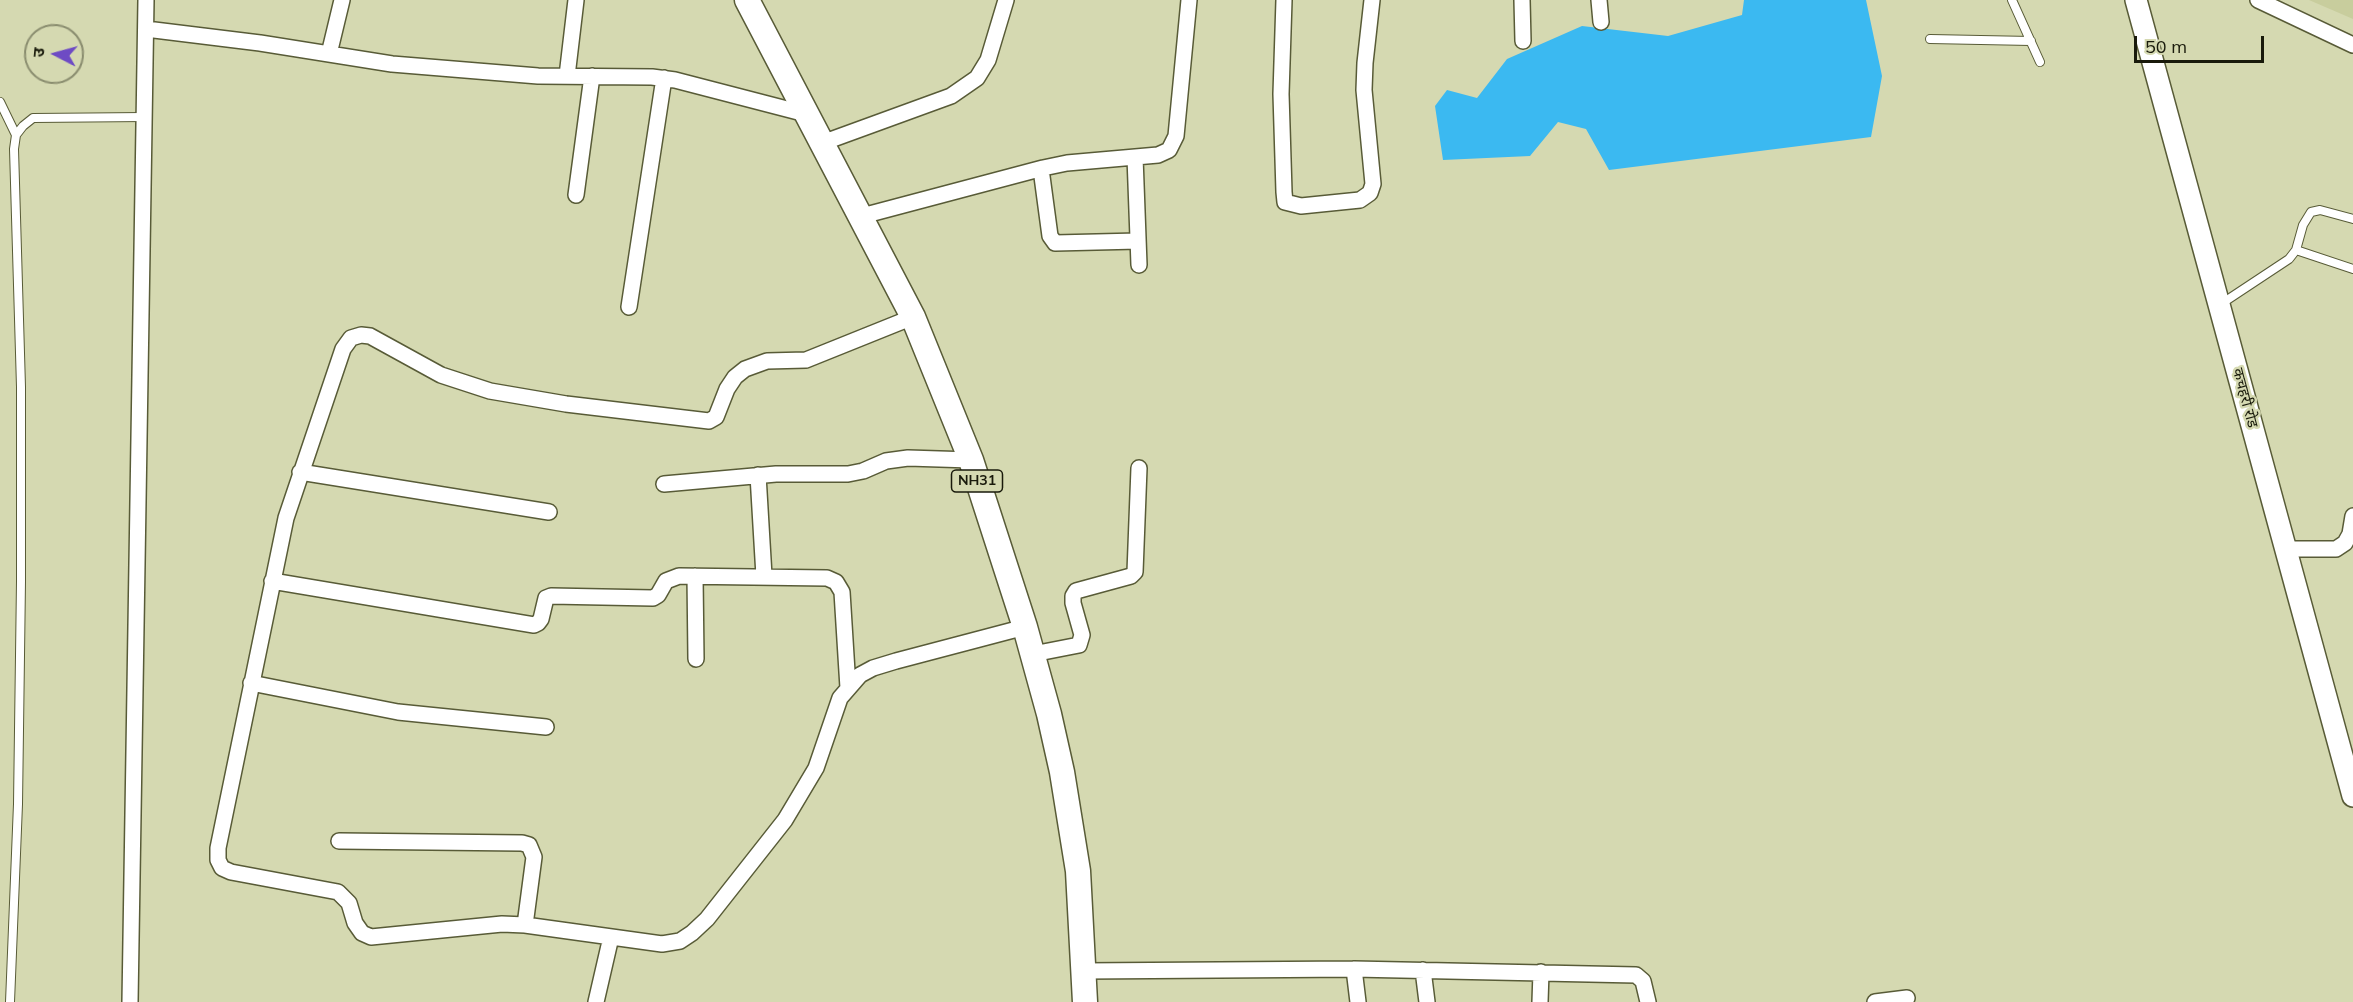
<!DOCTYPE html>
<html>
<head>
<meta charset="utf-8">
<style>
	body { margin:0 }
	#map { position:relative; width:2353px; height:1002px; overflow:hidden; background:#d5d9b1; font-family:Mulish,"Noto Sans Devanagari",sans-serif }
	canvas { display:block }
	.north { position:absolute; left:24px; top:24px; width:60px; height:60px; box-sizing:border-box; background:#d5d9b1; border:2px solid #8a8d6f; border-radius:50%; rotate:276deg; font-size:16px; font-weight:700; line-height:24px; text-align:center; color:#191a0b }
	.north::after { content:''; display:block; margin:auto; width:21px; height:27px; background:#6e4bc4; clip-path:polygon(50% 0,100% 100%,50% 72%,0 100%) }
	.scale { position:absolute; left:2134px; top:36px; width:130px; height:27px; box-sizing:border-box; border:3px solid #191a0b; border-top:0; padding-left:8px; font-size:18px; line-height:21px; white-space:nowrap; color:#191a0b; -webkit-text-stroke:4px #d5d9b1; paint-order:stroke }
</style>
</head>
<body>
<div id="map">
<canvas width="2353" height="1002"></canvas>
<div class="north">उ</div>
<div class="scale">50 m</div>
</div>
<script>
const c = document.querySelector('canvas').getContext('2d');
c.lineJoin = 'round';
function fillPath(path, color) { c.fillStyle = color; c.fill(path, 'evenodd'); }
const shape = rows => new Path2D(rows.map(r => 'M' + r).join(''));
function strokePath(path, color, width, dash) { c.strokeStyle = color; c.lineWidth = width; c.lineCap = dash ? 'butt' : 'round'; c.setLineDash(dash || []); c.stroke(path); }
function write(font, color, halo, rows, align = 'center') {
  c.font = font + ' Mulish,"Noto Sans Devanagari",sans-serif'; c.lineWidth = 5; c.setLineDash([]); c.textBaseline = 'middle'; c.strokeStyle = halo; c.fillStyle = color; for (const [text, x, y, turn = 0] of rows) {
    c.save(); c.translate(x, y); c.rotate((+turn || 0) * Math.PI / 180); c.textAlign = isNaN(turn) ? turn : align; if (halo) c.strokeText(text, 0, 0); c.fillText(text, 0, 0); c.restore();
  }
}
fillPath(shape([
	[2309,0,2353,0,2353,19]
]), '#c8cd9d');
fillPath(shape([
	[1744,0,1866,0,1882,76,1871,137,1609,170,1586,129,1558,122,1530,156,1443,160,1435,106,1447,90,1477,98,1507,59,1582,26,1668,36,1742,15]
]), '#3bb9f1');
const service = shape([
	[2012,0,2040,62],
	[1930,39,2031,41],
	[0,102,16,135],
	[2296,250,2353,269],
	[2221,304,2289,259,2296,250,2303,225,2311,212,2320,210,2353,219],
	[10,1002,18,804,21,581,21,387,14,149,16,135,23,126,33,118,145,117]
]);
const minor = shape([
	[1284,0,1281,94,1284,192,1285,202,1301,206,1360,200,1370,193,1373,184,1364,90,1365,63,1372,0],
	[1522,0,1523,41],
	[1599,0,1601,22],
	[2258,0,2353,45],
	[146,29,260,43,392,64,538,76,652,77,675,80,806,114],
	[329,54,342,0],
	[567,76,576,0],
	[822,143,951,96,977,78,988,60,1006,0],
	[1135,157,1139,265],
	[1041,169,1050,236,1055,243,1138,241],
	[576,195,592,76],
	[862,216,1043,168,1067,163,1158,155,1169,150,1176,136,1189,0],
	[629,307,664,78],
	[913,317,806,360,767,361,745,369,735,377,727,389,716,417,709,421,566,404,490,391,441,375,370,336,361,335,351,338,343,349,286,518,218,848,218,860,222,868,231,872,338,892,349,903,355,923,362,933,371,937,502,924,525,925,662,944,680,941,692,933,707,919,785,820,816,768,840,698,860,675,873,668,896,661,1025,627],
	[300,472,549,512],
	[758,475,764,576],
	[664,484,776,474,848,474,863,471,886,461,908,458,971,460],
	[2286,549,2336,549,2345,543,2350,534,2353,516],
	[695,576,696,659],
	[272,581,534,625,538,623,541,619,546,598,551,596,653,598,658,595,666,581,679,576,827,578,836,582,842,592,848,688],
	[1033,654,1079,645,1082,635,1073,603,1073,596,1076,591,1131,576,1135,572,1139,468],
	[251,683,398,712,546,727],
	[339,841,522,843,529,845,534,857,525,925],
	[1354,969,1358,1002],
	[1423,970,1427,1002],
	[1084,971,1354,969,1636,975,1643,981,1648,1002],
	[130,1002,146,0],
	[596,1002,611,937],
	[1540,1002,1541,972],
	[1875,1002,1907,998]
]);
const secondary = shape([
	[2136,0,2353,796]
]);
const trunk = shape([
	[747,0,913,317,971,460,1025,627,1049,714,1062,772,1078,871,1085,1002]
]);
strokePath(service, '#585b37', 10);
strokePath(minor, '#585b37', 18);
strokePath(secondary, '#585b37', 24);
strokePath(trunk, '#585b37', 27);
strokePath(service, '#fff', 8);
strokePath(minor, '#fff', 15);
strokePath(secondary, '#fff', 21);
strokePath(trunk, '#fff', 24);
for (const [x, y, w] of [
	[977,481,51]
]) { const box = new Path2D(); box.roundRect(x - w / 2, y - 11, w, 22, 4.5); c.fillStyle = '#d5d9b1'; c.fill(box); strokePath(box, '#191a0b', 1.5); }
write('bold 14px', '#191a0b', null, [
	["NH31",977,481]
]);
write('15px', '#191a0b', '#d5d9b1', [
	["कचहरी रोड",2245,398,75]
]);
</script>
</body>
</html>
